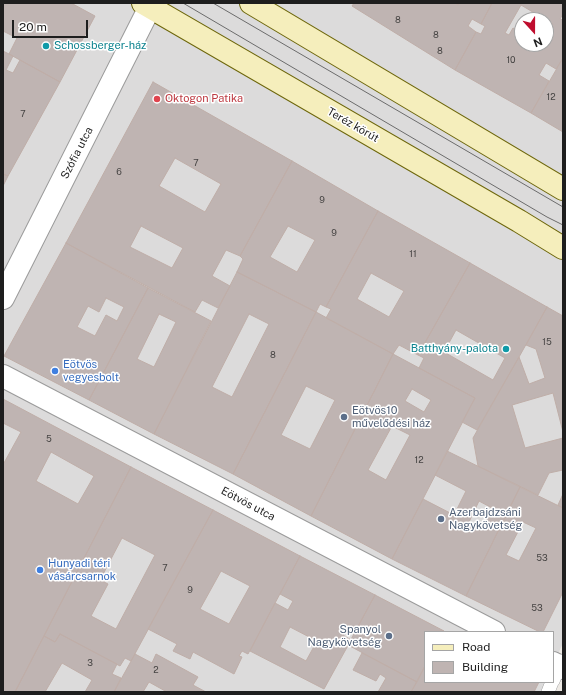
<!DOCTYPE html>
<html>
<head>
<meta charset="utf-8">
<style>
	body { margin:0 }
	#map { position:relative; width:566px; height:695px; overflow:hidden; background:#eeeae5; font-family:"Public Sans",sans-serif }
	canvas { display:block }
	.frame { position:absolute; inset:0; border:4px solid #1e1e1e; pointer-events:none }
	.legend { position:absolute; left:424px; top:631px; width:130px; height:52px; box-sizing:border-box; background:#fff; border:1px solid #a5a5a5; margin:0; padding:5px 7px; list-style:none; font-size:12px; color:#1e1e1e }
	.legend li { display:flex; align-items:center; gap:8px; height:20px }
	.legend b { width:20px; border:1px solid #a5a5a5 }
	.north { position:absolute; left:514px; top:12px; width:40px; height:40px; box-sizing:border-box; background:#fff; border:1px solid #a5a5a5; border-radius:50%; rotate:159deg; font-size:11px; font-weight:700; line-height:16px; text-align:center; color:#1e1e1e }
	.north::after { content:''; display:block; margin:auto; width:14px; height:18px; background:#bf0d2e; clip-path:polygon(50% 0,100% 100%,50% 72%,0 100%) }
	.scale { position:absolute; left:12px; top:20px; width:76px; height:18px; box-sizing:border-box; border:2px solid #1e1e1e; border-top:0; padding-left:5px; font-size:12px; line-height:14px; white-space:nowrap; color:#1e1e1e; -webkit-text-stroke:3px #fff; paint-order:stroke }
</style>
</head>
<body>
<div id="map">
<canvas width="566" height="695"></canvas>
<div class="frame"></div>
<ul class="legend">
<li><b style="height:5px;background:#f5eebc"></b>Road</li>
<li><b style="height:11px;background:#bfb4b2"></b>Building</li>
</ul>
<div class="north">N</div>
<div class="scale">20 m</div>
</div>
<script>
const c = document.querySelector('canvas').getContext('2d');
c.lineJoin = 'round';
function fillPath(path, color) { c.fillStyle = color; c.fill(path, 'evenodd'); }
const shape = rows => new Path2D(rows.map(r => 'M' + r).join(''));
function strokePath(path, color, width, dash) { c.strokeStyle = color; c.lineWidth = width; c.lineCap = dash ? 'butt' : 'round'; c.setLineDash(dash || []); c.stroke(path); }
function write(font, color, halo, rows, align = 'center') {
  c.font = font + ' "Public Sans",sans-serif'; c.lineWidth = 3; c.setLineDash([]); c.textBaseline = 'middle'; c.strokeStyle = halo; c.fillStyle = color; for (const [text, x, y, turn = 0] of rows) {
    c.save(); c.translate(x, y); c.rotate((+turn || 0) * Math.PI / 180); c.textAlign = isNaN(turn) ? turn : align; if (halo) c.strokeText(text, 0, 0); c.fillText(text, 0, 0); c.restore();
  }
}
fillPath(shape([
	[3,3,563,3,563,643,553,665,553,632,425,632,425,682,545,682,541,692,3,692],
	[522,20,546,20,546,44,522,44]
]), '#dcdbdb');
const building = shape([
	[3,3,71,3,95,16,60,82,9,54,17,38,3,31,3,3],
	[354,3,455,3,458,5,459,3,492,3,481,24,472,19,468,26,476,32,455,70,352,6,354,3],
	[492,3,561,3,563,4,563,14,560,19,563,20,563,58,556,69,546,63,539,75,549,81,531,113,455,70,476,32,481,34,485,26,481,24,492,3],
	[521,5,553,24,546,36,546,44,541,44,537,51,525,44,522,44,522,33,513,28,509,35,505,33,521,5],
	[3,51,13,56,6,70,13,73,20,60,60,82,8,176,3,174,3,51],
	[563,58,563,132,531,113,563,58],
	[153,82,292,161,240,256,226,250,212,276,230,286,218,308,202,300,195,312,66,243,153,82],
	[175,158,221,184,205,212,159,186,175,158],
	[141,226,183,248,172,268,130,247,141,226],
	[292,161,378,211,326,307,320,304,316,312,237,272,243,259,240,256,292,161],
	[288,226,315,240,297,272,270,257,288,226],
	[3,174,8,176,3,186,3,174],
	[378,211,470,263,418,355,399,345,393,354,326,318,331,309,326,307,378,211],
	[371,273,404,291,389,317,357,299,371,273],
	[66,243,148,288,89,400,4,356,66,243],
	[106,298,124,307,117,321,106,315,95,336,77,327,88,306,99,312,106,298],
	[470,263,547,307,519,357,477,430,462,422,475,398,419,368,424,358,418,355,470,263],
	[456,330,505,358,493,380,444,352,456,330],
	[237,272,316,312,233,474,154,434,237,272],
	[249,314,269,324,232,397,212,387,249,314],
	[148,288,211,321,154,434,89,400,148,288],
	[159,314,176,322,154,367,137,359,159,314],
	[547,307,563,316,563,432,553,393,512,405,525,448,563,438,563,470,549,473,538,495,478,466,473,438,519,357,529,384,545,378,536,349,526,345,547,307],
	[316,312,393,354,311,516,233,474,316,312],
	[306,386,335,400,310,449,281,435,306,386],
	[393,354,475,398,392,559,311,516,393,354],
	[412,389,431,400,424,412,405,401,412,389],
	[392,426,410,435,386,480,368,470,392,426],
	[3,399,131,467,15,692,3,692,3,463,4,463,21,432,3,423,3,399],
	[51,452,94,476,78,504,36,481,51,452],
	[447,451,520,487,466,596,392,559,423,499,454,515,466,491,435,475,447,451],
	[479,501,492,508,481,530,468,524,479,501],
	[131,467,213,510,131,661,125,658,120,666,60,634,55,642,44,636,131,467],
	[122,538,155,555,116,629,91,616,108,584,100,580,122,538],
	[520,487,563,508,563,592,543,632,540,632,466,596,520,487],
	[523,522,536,528,519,561,506,555,523,522],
	[563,494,563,508,558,505,563,494],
	[213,510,300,556,248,654,242,651,239,656,242,657,234,674,193,652,190,659,173,651,177,644,148,629,213,510],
	[221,571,250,586,229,624,200,609,221,571],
	[300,556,375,595,355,632,347,628,343,635,351,640,324,689,250,651,275,603,288,610,293,601,280,594,300,556],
	[290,627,317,641,306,661,280,647,290,627],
	[375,595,444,631,425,632,425,666,417,682,348,645,375,595],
	[60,634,117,664,112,674,121,678,114,692,85,692,92,680,62,663,45,692,15,692,44,636,55,642,60,634],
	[362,653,417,682,411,692,378,692,386,678,380,674,376,681,353,670,362,653],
	[135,654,152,663,156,654,198,677,193,685,206,692,167,692,149,682,143,692,114,692,135,654],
	[425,666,425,682,539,682,534,692,439,691,411,692,425,666]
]);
fillPath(building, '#bfb4b2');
strokePath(building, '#bfaea8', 1);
const lane = shape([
	[553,681,562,661],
	[548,692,552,682]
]);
const street = shape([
	[3,298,150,7],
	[3,376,494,632],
	[553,663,563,668]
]);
const secondary = shape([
	[143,3,519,221,563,248],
	[251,3,563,189]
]);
strokePath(lane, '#9b9b9b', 14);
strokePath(street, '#9b9b9b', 24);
strokePath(secondary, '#6e670c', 24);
strokePath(lane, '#fff', 13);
strokePath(street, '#fff', 22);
strokePath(secondary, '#f5eebc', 22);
strokePath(shape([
	[183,3,547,217,563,225],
	[213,3,563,207]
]), '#6c6c6c', 1);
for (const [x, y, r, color] of [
	[46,46,4,"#0f9aa8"],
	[157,99,4,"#e0444e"],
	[506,349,4,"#0f9aa8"],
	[55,371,4,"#3f7fe0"],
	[344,417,4,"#5c6f8a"],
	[441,519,4,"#5c6f8a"],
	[40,570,4,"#3f7fe0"],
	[389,636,4,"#5c6f8a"]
]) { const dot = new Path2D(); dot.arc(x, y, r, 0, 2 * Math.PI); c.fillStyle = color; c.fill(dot); strokePath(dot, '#fff', 1.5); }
write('9px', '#464443', null, [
	["8",398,20],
	["8",436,35],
	["8",440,51],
	["10",511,60],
	["12",551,97],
	["7",23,114],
	["7",196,163],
	["6",119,172],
	["9",322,200],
	["9",334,233],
	["11",413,254],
	["15",547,342],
	["8",273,355],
	["5",49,439],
	["12",419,460],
	["53",542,558],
	["7",165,568],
	["9",190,590],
	["53",537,608],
	["3",90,663],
	["2",156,670]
]);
write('11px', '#0d838f', '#fff', [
	["Schossberger-ház",54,46],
	["Batthyány-palota",498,349,"right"]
], 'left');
write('11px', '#be3a42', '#fff', [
	["Oktogon Patika",165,99]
], 'left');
write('11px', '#1e1e1e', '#fff', [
	["Teréz körút",353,125,30],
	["Szófia utca",77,153,-63],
	["Eötvös utca",248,504,28]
]);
write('11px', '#366cbe', '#fff', [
	["Eötvös",63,365],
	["vegyesbolt",63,378],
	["Hunyadi téri",48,564],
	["vásárcsarnok",48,577]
], 'left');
write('11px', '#4e5e75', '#fff', [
	["Eötvös10",352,411],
	["művelődési ház",352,424],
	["Azerbajdzsáni",449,513],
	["Nagykövetség",449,526],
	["Spanyol",381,630,"right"],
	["Nagykövetség",381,643,"right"]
], 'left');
</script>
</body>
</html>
